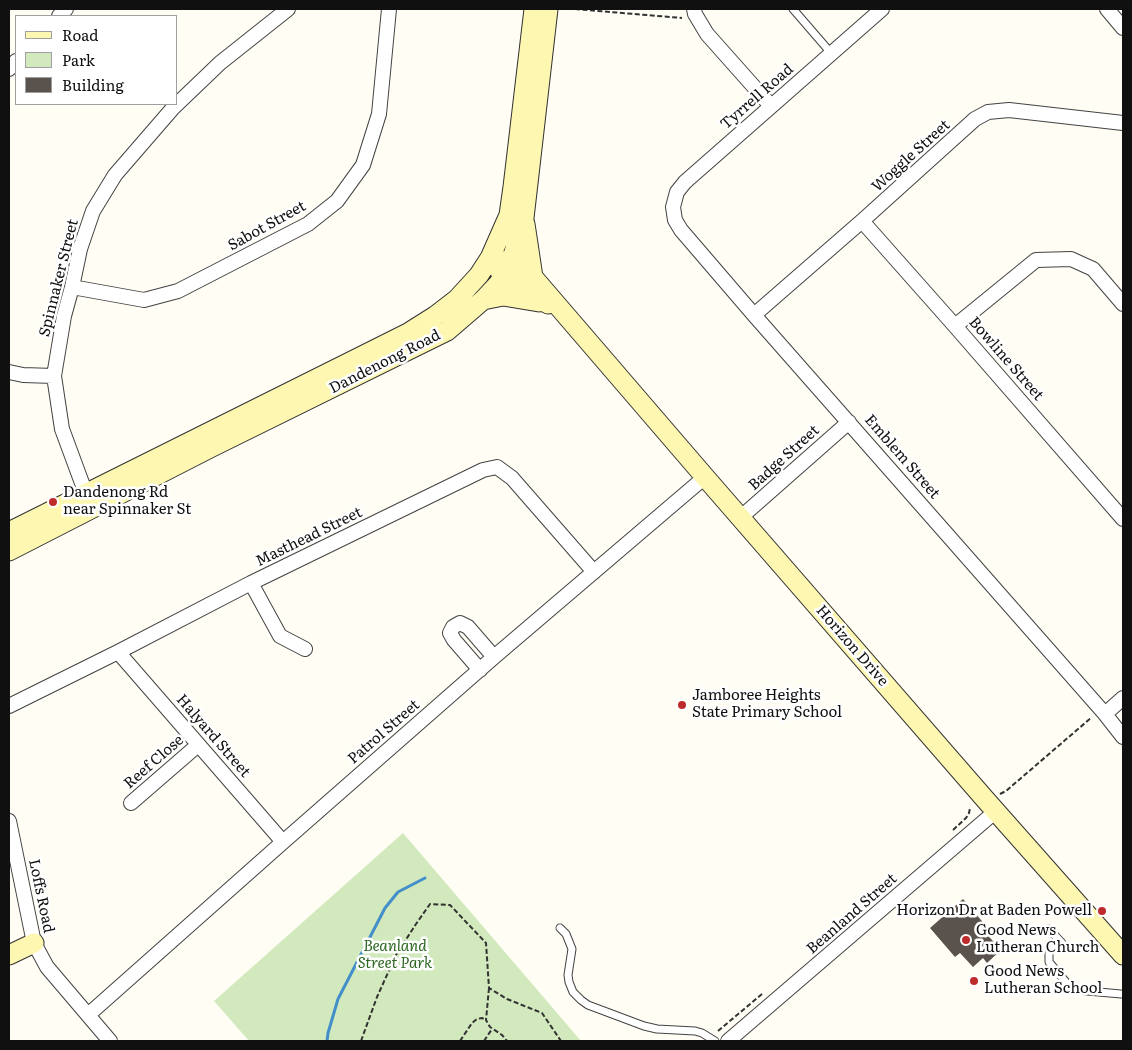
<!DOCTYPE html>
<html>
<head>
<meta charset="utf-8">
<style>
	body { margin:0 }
	#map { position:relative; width:1132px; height:1050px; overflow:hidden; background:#fffdf4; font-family:Literata,serif }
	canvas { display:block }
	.frame { position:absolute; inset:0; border:10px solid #101010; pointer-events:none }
	.legend { position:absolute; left:15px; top:15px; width:162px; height:90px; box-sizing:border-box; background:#fff; border:1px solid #9f9f9f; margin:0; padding:6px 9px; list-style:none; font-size:15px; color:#101010 }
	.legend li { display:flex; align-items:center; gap:10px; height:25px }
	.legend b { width:25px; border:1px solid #9f9f9f }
</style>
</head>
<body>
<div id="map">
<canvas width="1132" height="1050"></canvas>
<div class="frame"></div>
<ul class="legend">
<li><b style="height:6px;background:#fdf7b1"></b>Road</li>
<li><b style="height:14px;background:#d2e9bd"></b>Park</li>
<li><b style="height:14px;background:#59524d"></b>Building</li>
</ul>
</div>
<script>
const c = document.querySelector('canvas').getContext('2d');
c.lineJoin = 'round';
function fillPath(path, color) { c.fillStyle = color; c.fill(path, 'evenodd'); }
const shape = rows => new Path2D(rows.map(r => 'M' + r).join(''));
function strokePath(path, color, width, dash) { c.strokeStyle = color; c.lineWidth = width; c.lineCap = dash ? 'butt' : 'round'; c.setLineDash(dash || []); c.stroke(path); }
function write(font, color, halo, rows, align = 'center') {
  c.font = font + ' Literata,serif'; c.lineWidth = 5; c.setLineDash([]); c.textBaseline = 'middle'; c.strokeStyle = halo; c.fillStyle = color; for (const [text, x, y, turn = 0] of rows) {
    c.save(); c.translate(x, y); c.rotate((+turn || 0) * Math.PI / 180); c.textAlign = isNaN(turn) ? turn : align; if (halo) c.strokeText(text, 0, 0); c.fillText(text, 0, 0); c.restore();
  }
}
fillPath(shape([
	[403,833,581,1041,249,1041,214,1001]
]), '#d2e9bd');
strokePath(shape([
	[327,1041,328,1033,338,999,385,908,398,892,425,878]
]), '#428fca', 3);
fillPath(shape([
	[963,899,987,927,983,930,1001,950,987,963,983,958,973,967,960,953,955,957,930,928]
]), '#59524d');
const lane = shape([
	[793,9,831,53],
	[560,928,566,934,572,949,568,975,569,982,573,992,581,1000,588,1005,644,1026,657,1029,695,1031,702,1033,715,1041],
	[1049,929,1062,943,1053,945,1049,952,1049,962,1071,988,1076,990,1121,994]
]);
const street = shape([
	[694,9,695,14,707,34,771,106],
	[882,9,685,182,677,192,673,207,675,220,681,230,754,315,1105,714,1123,737],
	[1107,9,1123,28],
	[59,16,66,9],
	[9,69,16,61],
	[862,221,955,326,1123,519],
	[72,287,144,300,178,291,308,224,337,201,363,165,379,114,389,9],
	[754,315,862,221,975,119,988,112,1009,110,1123,123],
	[955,326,1036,260,1071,259,1093,269,1123,304],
	[9,372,23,375,54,376],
	[89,502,62,429,54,376,64,316,72,287,80,249,93,211,115,175,173,108,220,63,288,9],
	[740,518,849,422],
	[251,583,280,636,305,649],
	[118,652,283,842],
	[480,670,454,640,450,633,453,627,460,623,468,627,494,657],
	[9,706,118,652,251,583,483,470,497,467,512,478,594,572],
	[1105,714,1123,698],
	[131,803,198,745],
	[9,821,34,943,47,967,110,1041],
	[88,1015,283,842,494,657,705,477],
	[728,1041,996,811]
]);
const secondary = shape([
	[525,224,533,277],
	[490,258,510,262,533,277,705,477,984,798,1123,955],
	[496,266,503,275,548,304],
	[483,300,503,296,539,302],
	[9,532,360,357,408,333,435,316,457,299,479,275,490,258,509,215,513,187,534,9],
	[9,551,210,448,447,331,483,300,499,283,512,259,524,218,548,9],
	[9,955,34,943]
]);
strokePath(lane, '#434343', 9);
strokePath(street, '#434343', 16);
strokePath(secondary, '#323232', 21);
strokePath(shape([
	[575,9,682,18],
	[1000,794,1006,791,1092,717],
	[953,830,966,818,969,813,970,808],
	[489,988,486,1020,490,1027,502,1035,507,1041],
	[718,1031,762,994],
	[361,1041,377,997,396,955,416,924,430,904,450,905,486,943,489,988,507,999,542,1013,561,1041],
	[460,1041,472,1023,477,1019,482,1018,486,1020],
	[484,1041,492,1029]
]), '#323232', 2, [5, 2.5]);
strokePath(lane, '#fff', 7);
strokePath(street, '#fff', 14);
strokePath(secondary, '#fdf7b1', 19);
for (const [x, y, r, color] of [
	[53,502,5,"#be2b2c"],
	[682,705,5,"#be2b2c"],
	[1102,911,5,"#be2b2c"],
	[966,940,5,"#be2b2c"],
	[974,981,5,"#be2b2c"]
]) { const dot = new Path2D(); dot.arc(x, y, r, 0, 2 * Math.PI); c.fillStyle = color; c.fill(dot); strokePath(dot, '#fff', 2); }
write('15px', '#101010', '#fff', [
	["Tyrrell Road",757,97,-41],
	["Woggle Street",911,156,-42],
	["Sabot Street",267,226,-29],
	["Spinnaker Street",59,278,-76],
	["Bowline Street",1006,359,49],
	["Dandenong Road",385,362,-27],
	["Emblem Street",902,457,49],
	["Badge Street",784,458,-42],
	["Masthead Street",309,537,-26],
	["Horizon Drive",852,646,49],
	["Patrol Street",384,732,-41],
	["Halyard Street",213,736,49],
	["Reef Close",154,762,-41],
	["Loffs Road",41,896,78],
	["Beanland Street",852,914,-41]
]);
write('15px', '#101010', '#fff', [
	["Dandenong Rd",63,493],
	["near Spinnaker St",63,510],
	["Jamboree Heights",692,696],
	["State Primary School",692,713],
	["Horizon Dr at Baden Powell",1092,911,"right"],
	["Good News",976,931],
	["Lutheran Church",976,948],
	["Good News",984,972],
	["Lutheran School",984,989]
], 'left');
write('italic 15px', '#2d6821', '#fff', [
	["Beanland",395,947],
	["Street Park",395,964]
]);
</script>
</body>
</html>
